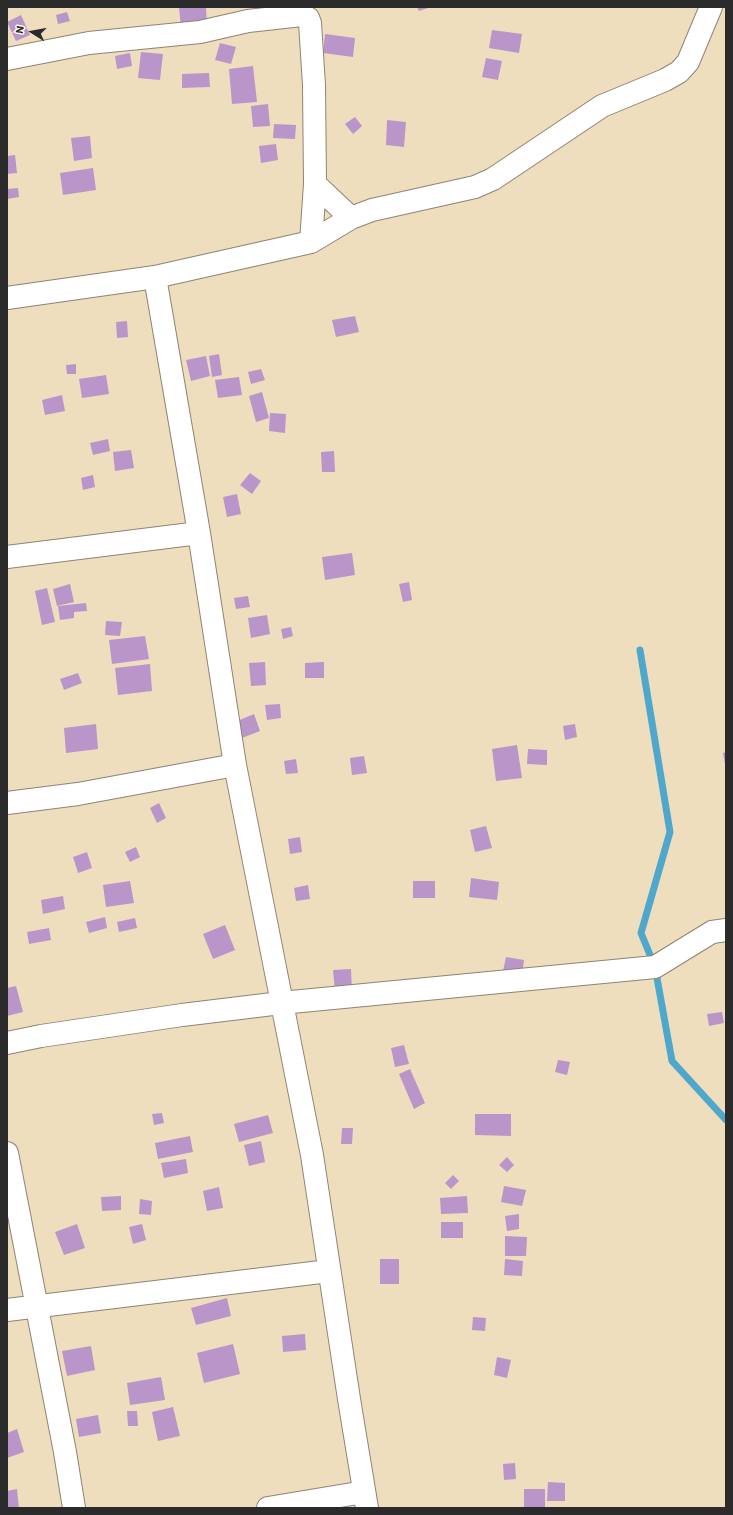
<!DOCTYPE html>
<html>
<head>
<meta charset="utf-8">
<style>
	body { margin:0 }
	#map { position:relative; width:733px; height:1515px; overflow:hidden; background:#efdebd; font-family:Itim,sans-serif }
	canvas { display:block }
	.frame { position:absolute; inset:0; border:8px solid #2b2b2b; pointer-events:none }
	.north { position:absolute; left:12px; top:12px; width:40px; height:40px; -webkit-text-stroke:3px #fbf7ec; paint-order:stroke; rotate:281deg; font-size:11px; font-weight:700; line-height:16px; text-align:center; color:#2b2b2b }
	.north::after { content:''; display:block; margin:auto; width:14px; height:18px; background:#2b2b2b; clip-path:polygon(50% 0,100% 100%,50% 72%,0 100%) }
</style>
</head>
<body>
<div id="map">
<canvas width="733" height="1515"></canvas>
<div class="frame"></div>
<div class="north">N</div>
</div>
<script>
const c = document.querySelector('canvas').getContext('2d');
c.lineJoin = 'round';
const shape = rows => new Path2D(rows.map(r => 'M' + r).join(''));
function strokePath(path, color, width, dash) { c.strokeStyle = color; c.lineWidth = width; c.lineCap = dash ? 'butt' : 'round'; c.setLineDash(dash || []); c.stroke(path); }
function fillPath(path, color) { c.fillStyle = color; c.fill(path, 'evenodd'); }
strokePath(shape([
	[640,650,670,832,641,933,655,967,672,1061,726,1120]
]), '#4fa8cc', 7);
fillPath(shape([
	[179,7,206,7,207,26,181,28],
	[417,7,431,7,419,11],
	[67,12,70,21,58,24,56,15],
	[21,15,30,35,16,41,7,22],
	[492,30,522,34,519,53,489,48],
	[325,34,355,38,353,57,323,53],
	[220,43,236,47,231,64,215,60],
	[141,52,163,54,160,80,138,78],
	[130,53,132,66,117,69,115,56],
	[486,58,502,61,498,80,482,77],
	[253,66,257,102,232,104,229,69],
	[209,73,210,87,182,88,182,74],
	[268,104,270,126,253,127,251,106],
	[355,117,362,126,353,134,345,124],
	[387,120,406,122,404,147,386,145],
	[274,124,296,125,295,139,273,138],
	[90,136,92,158,74,161,71,138],
	[276,144,278,160,261,163,259,146],
	[15,155,17,173,7,174,7,156],
	[93,168,96,190,63,195,60,173],
	[18,188,19,197,7,199,7,189],
	[355,316,359,332,336,337,332,320],
	[127,321,128,337,117,338,116,322],
	[219,354,222,375,212,377,209,356],
	[206,356,210,376,191,381,186,360],
	[76,364,76,374,67,374,66,365],
	[261,369,265,380,251,384,248,372],
	[106,375,109,394,82,398,79,379],
	[239,377,242,395,218,398,215,380],
	[262,392,269,418,256,422,249,396],
	[62,395,65,411,45,415,42,400],
	[270,413,286,414,285,433,269,431],
	[108,439,110,451,93,455,90,443],
	[131,450,134,468,115,471,113,452],
	[334,451,335,472,322,472,321,452],
	[250,473,261,481,252,494,240,485],
	[93,475,95,487,83,490,81,478],
	[237,494,241,514,227,517,223,497],
	[352,553,355,575,325,580,322,557],
	[409,582,412,600,403,602,399,584],
	[70,584,74,602,57,606,53,589],
	[47,588,55,622,42,625,35,591],
	[248,596,250,607,236,609,234,598],
	[86,603,87,611,74,612,74,618,60,620,58,606],
	[267,615,270,634,251,638,248,618],
	[106,621,122,622,120,636,105,635],
	[291,627,293,636,283,639,281,629],
	[145,636,149,659,112,664,109,640],
	[265,662,266,685,251,686,249,663],
	[324,662,324,678,305,678,305,663],
	[150,664,152,691,118,695,115,668],
	[78,673,82,683,64,690,60,679],
	[280,704,281,718,267,720,265,705],
	[254,714,260,731,242,738,235,722],
	[96,724,98,749,66,753,64,728],
	[575,724,577,737,565,740,563,726],
	[517,745,522,778,496,781,492,749],
	[528,749,547,750,547,765,527,764],
	[726,752,726,764,725,764,723,753],
	[364,756,367,773,352,775,350,758],
	[296,759,298,773,286,774,284,761],
	[159,803,166,818,157,823,150,808],
	[486,826,492,848,475,852,470,830],
	[300,837,302,852,290,854,288,839],
	[136,847,140,857,130,862,125,852],
	[87,852,92,868,78,873,73,857],
	[471,878,499,882,497,900,469,897],
	[130,881,134,903,106,907,103,885],
	[413,881,435,881,435,898,413,898],
	[308,885,310,899,296,901,294,888],
	[63,896,65,909,43,914,41,900],
	[105,917,107,928,89,933,86,922],
	[135,918,137,928,119,932,117,922],
	[225,925,235,950,213,959,203,934],
	[49,928,51,940,29,944,27,932],
	[506,957,524,960,522,975,503,971],
	[351,969,352,991,335,992,333,970],
	[16,986,23,1012,7,1016,7,988],
	[722,1012,724,1023,709,1026,707,1014],
	[404,1045,409,1064,395,1067,391,1048],
	[558,1060,570,1062,567,1075,555,1072],
	[410,1069,425,1103,414,1109,399,1074],
	[162,1113,164,1123,154,1125,152,1114],
	[475,1114,511,1114,511,1136,475,1135],
	[268,1115,273,1133,239,1142,234,1124],
	[342,1128,353,1128,352,1144,341,1144],
	[190,1136,193,1152,158,1159,155,1143],
	[261,1141,265,1162,249,1166,244,1145],
	[507,1157,514,1165,507,1172,499,1165],
	[186,1159,188,1173,164,1178,161,1163],
	[453,1175,459,1181,451,1189,445,1183],
	[504,1186,526,1190,522,1206,501,1202],
	[219,1187,223,1208,207,1211,203,1191],
	[121,1196,121,1210,102,1211,101,1197],
	[467,1196,468,1213,441,1214,440,1198],
	[140,1199,152,1201,151,1215,139,1214],
	[519,1214,519,1229,507,1231,505,1216],
	[441,1222,463,1222,463,1238,441,1238],
	[77,1224,85,1248,64,1255,55,1232],
	[142,1224,146,1240,133,1244,129,1227],
	[505,1236,527,1237,526,1256,505,1256],
	[380,1259,399,1259,399,1284,380,1284],
	[505,1259,523,1261,522,1276,504,1275],
	[227,1298,231,1316,196,1325,191,1308],
	[473,1317,486,1318,485,1331,472,1330],
	[305,1334,306,1350,283,1352,282,1336],
	[233,1344,240,1374,204,1383,197,1353],
	[91,1346,95,1370,67,1376,62,1351],
	[497,1357,511,1360,507,1378,494,1375],
	[161,1377,165,1400,130,1405,127,1383],
	[173,1407,180,1436,158,1441,152,1412],
	[127,1411,137,1411,138,1426,128,1426],
	[98,1415,101,1433,79,1437,76,1419],
	[17,1429,24,1452,7,1458,7,1433],
	[515,1463,516,1479,504,1480,503,1464],
	[548,1482,565,1483,565,1501,547,1501],
	[17,1489,19,1508,7,1508,7,1491],
	[524,1489,545,1489,545,1508,524,1508]
]), '#ba95ca');
const minor = shape([
	[7,59,89,43,200,32,248,21,302,15,308,18,310,23,314,85,315,184,311,242],
	[315,184,351,218],
	[155,277,199,533,235,765,312,1155,349,1399,367,1508],
	[7,298,155,277,311,242,351,218,372,210,475,187,493,179,602,106,665,80,679,72,688,62,711,7],
	[7,557,199,533],
	[7,803,78,794,235,765],
	[7,1043,41,1036,182,1015,281,1003,655,967,712,932,726,930],
	[7,1153,65,1452,74,1508],
	[7,1310,329,1271],
	[268,1508,364,1492]
]);
strokePath(minor, '#8d8474', 24);
strokePath(minor, '#fff', 22);
</script>
</body>
</html>
